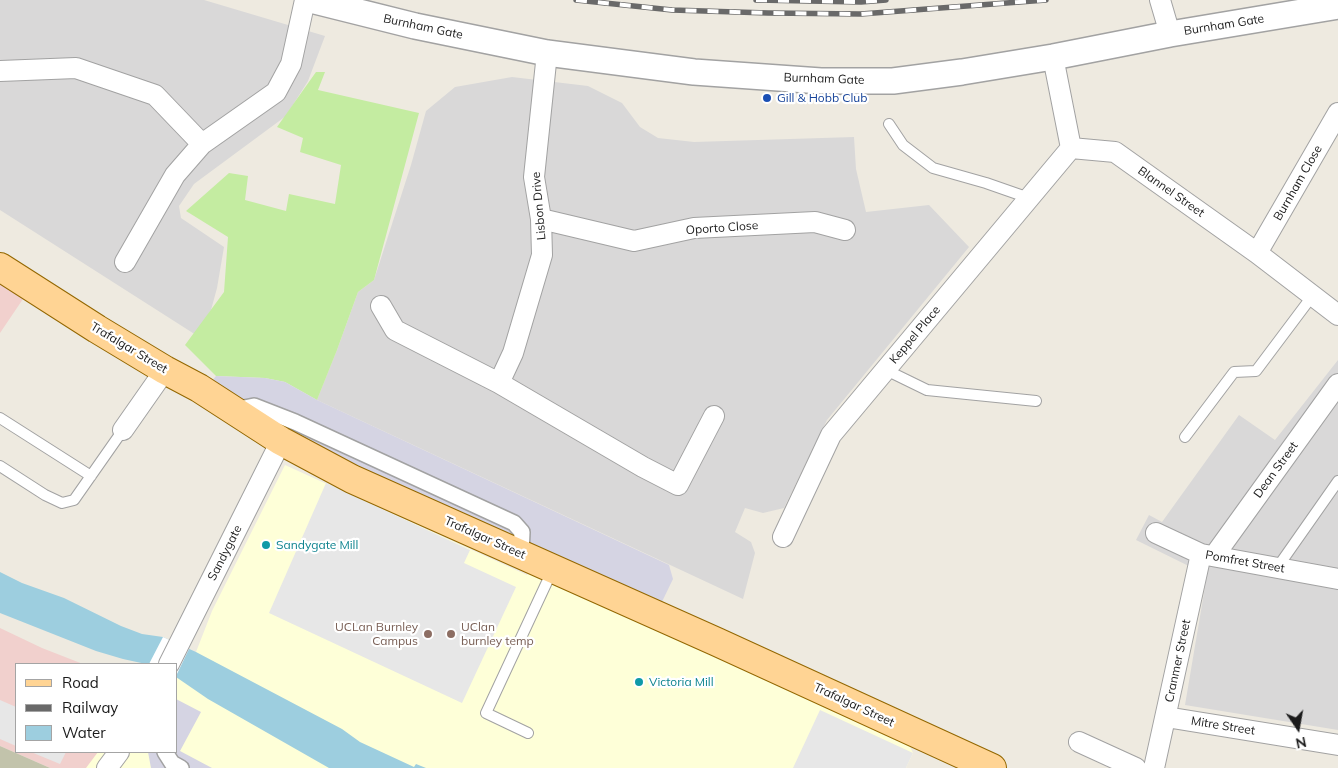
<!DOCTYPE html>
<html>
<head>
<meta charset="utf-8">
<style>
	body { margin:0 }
	#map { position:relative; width:1338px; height:768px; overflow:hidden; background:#eeeae0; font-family:Mulish,sans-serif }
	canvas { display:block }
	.legend { position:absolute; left:15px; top:663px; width:162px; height:90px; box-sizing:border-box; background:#fff; border:1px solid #a4a4a4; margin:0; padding:6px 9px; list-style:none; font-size:15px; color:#1b1b1b }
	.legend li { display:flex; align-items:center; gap:10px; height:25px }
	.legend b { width:25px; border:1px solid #a4a4a4 }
	.north { position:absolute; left:1273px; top:703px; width:50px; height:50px; -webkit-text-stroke:4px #fff; paint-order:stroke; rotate:168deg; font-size:14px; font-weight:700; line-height:20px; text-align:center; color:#1b1b1b }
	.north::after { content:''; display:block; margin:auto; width:18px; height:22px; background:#1b1b1b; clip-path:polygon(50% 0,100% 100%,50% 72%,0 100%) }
</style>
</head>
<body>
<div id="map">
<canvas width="1338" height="768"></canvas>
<ul class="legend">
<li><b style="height:6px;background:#ffd494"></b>Road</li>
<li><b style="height:6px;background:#696969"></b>Railway</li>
<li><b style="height:14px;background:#9dcedf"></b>Water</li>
</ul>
<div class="north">N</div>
</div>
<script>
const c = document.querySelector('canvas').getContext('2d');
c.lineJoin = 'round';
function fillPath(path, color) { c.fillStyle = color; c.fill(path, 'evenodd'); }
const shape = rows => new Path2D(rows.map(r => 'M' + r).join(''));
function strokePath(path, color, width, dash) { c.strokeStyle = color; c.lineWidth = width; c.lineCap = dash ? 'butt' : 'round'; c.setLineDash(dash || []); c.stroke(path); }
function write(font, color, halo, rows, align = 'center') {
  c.font = font + ' Mulish,sans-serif'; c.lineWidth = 4.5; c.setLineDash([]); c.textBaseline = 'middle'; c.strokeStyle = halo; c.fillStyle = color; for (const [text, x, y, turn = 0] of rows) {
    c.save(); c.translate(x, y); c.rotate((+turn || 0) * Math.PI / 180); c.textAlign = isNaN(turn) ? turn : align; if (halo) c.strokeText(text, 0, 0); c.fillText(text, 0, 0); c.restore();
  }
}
fillPath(shape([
	[0,0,204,0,325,36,308,81,286,116,198,181,194,184,179,206,181,218,224,247,217,288,211,310,196,335,0,210],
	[512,77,588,86,622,103,640,127,658,138,694,142,854,137,856,169,866,212,929,205,969,247,827,420,784,508,763,513,745,508,735,532,751,542,755,553,743,599,317,400,337,350,358,292,374,280,411,165,426,111,455,87],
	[1338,360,1338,730,1185,705,1207,575,1136,540,1149,515,1162,522,1239,415,1275,440]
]), '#d9d8d8');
fillPath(shape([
	[0,284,23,299,0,333],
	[0,628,42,648,83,664,16,664,16,752,99,752,87,768,50,768,0,746]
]), '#f1d0cd');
fillPath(shape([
	[285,465,527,575,540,562,900,726,913,753,906,768,86,768,98,752,176,752,176,669,196,652,212,611]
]), '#feffd8');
fillPath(shape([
	[0,746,50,768,0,768]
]), '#c2c3ab');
fillPath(shape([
	[316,72,325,72,318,90,419,113,374,280,358,292,337,350,317,400,285,382,265,378,216,376,185,345,224,292,228,237,186,211,229,173,248,176,245,200,286,211,289,194,335,204,341,165,300,152,303,138,277,127]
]), '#c4eca1');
fillPath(shape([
	[326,483,470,550,464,563,516,587,462,703,269,613],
	[0,700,16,707,16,746,0,739],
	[820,710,913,753,906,768,793,768],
	[31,752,66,752,60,764]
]), '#e7e7e7');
fillPath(shape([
	[216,376,265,378,285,382,317,400,669,565,673,579,658,610,351,467,208,386],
	[176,699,201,712,180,751,212,768,151,768,148,752,176,752]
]), '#d5d4e3');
fillPath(shape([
	[0,572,22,583,64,598,121,626,142,634,163,637,196,652,342,729,360,742,414,767,416,764,426,768,329,768,208,699,176,677,176,664,146,664,123,659,96,651,0,613]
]), '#9dcedf');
fillPath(shape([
	[163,637,189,649,176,676,176,664,149,664]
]), '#fff');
const service = shape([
	[889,124,903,145,933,168,986,183,1029,198],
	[886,370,927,390,1036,401],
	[0,418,91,476],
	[1185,437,1234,372,1256,371,1313,295],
	[0,466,45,495,62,503,74,500,123,430],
	[1277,568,1338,481],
	[528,733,486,713,553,569]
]);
const pedestrian = shape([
	[237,413,244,408,254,406,295,422,514,523,522,532,521,554],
	[165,752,172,763,181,768]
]);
const minor = shape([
	[1160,0,1170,34],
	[1053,57,1071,148,1115,152,1257,253,1338,315],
	[0,71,76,68,155,95,202,144],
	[541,219,634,241,694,228,815,222,845,230],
	[1257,253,1338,113],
	[125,262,175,175,202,144,276,92,291,64,305,0],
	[381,306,395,330,499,383,513,353,542,255,541,219,534,177,547,53],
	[499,383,643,467,678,485,714,416],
	[123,430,165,370],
	[1156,533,1201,554,1338,579],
	[783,537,831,435,1071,148],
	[1214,556,1338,384],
	[169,664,281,441],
	[1166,717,1338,745],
	[1079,742,1136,768],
	[107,768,119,752],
	[1154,768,1201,554]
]);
const tertiary = shape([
	[311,0,415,26,547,53,694,72,821,81,893,81,962,72,1053,57,1170,34,1338,6]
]);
const primary = shape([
	[0,267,97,329,165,370,199,388,281,441,352,479,717,642,992,768]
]);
strokePath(service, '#a2a2a2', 12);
strokePath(pedestrian, '#a2a2a2', 18);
strokePath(minor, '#a2a2a2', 22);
strokePath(tertiary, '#a2a2a2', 28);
strokePath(primary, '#936700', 30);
strokePath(service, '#fff', 10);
strokePath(pedestrian, '#fff', 15);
strokePath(minor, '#fff', 20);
strokePath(tertiary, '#fff', 25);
strokePath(primary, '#ffd494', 28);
const rail = shape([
	[576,0,672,10,768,13,861,14,1046,0],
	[756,0,861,2,886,0]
]);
strokePath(rail, '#696969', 5.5);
strokePath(rail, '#fff', 4, [11]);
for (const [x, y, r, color] of [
	[767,98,5,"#1a4fb4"],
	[266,545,5,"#0f9aa8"],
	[428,634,5,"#8d6e63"],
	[451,634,5,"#8d6e63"],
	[639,682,5,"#0f9aa8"]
]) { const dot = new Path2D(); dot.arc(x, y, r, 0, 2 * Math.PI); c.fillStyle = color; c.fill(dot); strokePath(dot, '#fff', 2); }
write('12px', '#1b1b1b', '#fff', [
	["Burnham Gate",1224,25,-9],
	["Burnham Gate",423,27,12],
	["Burnham Gate",824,79,2],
	["Burnham Close",1298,183,-60],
	["Blannel Street",1171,192,35],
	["Lisbon Drive",539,206,-95],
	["Oporto Close",722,228,-4],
	["Keppel Place",915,335,-50],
	["Trafalgar Street",129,348,31],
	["Dean Street",1276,470,-54],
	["Trafalgar Street",485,538,24],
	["Sandygate",225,553,-63],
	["Pomfret Street",1245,562,10],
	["Cranmer Street",1178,661,-78],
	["Trafalgar Street",854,705,25],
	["Mitre Street",1223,726,9]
]);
write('12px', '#164399', '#fff', [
	["Gill & Hobb Club",777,98]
], 'left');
write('12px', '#0d838f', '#fff', [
	["Sandygate Mill",276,545],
	["Victoria Mill",649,682]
], 'left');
write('12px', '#785e54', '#fff', [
	["UCLan Burnley",418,627],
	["Campus",418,641],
	["UClan",461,627,"left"],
	["burnley temp",461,641,"left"]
], 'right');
</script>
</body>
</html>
